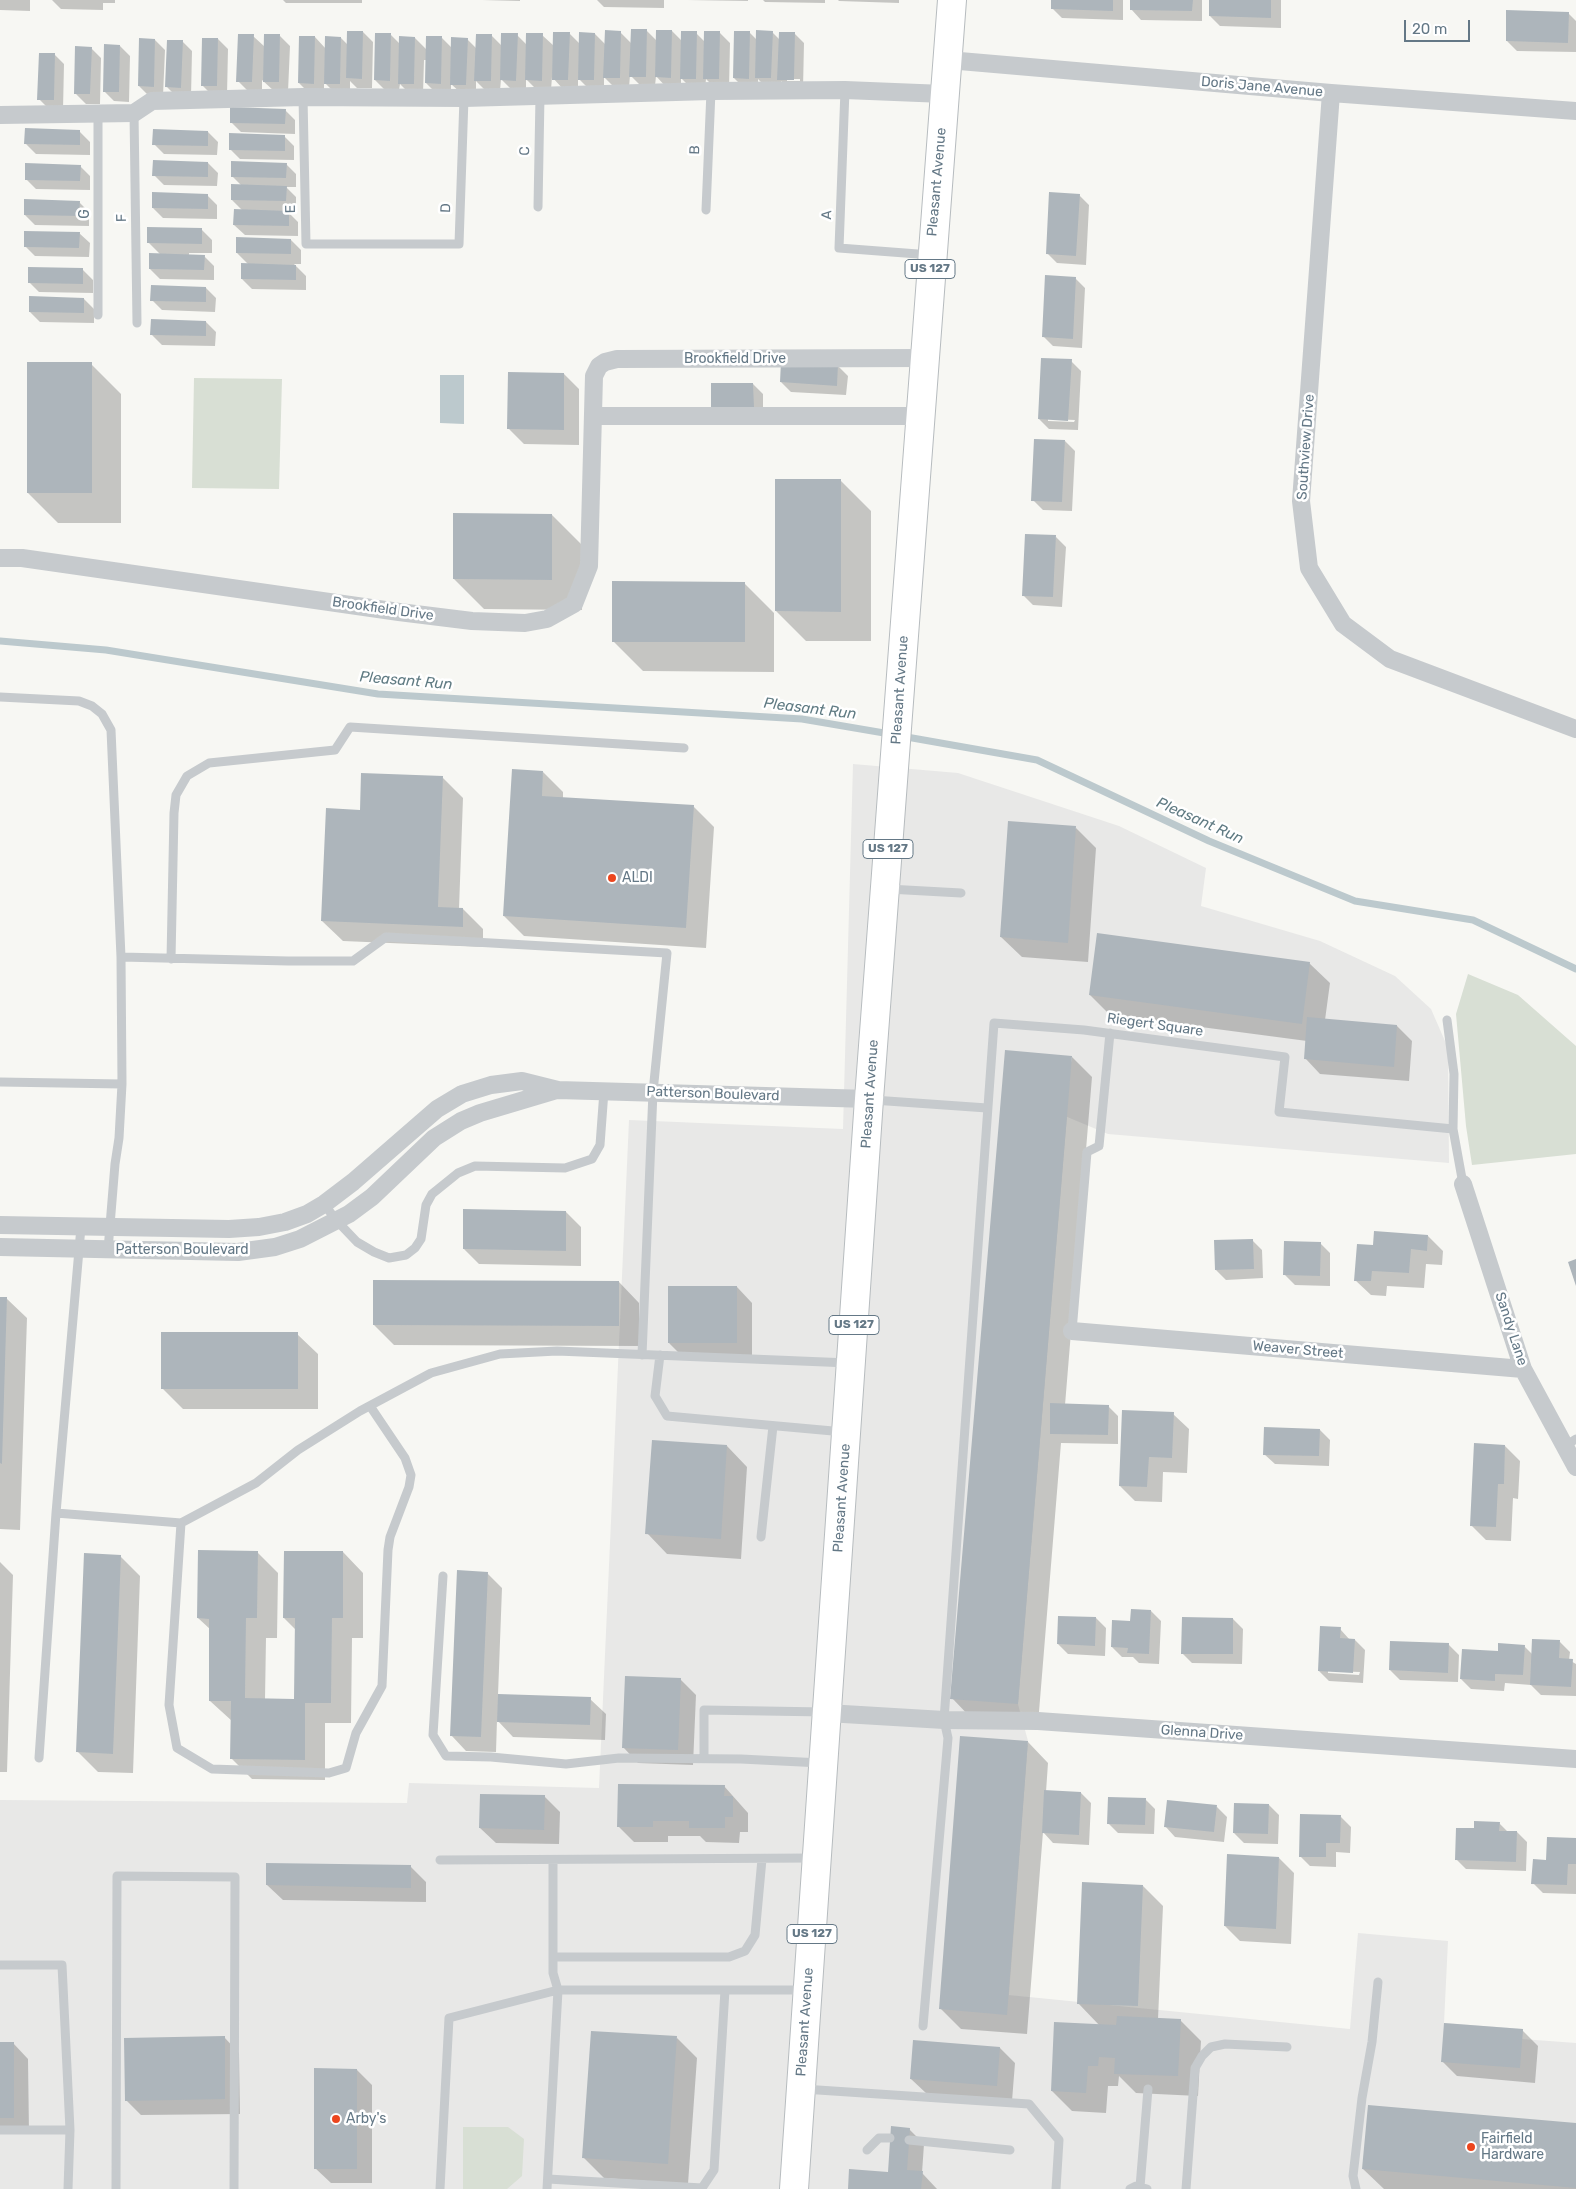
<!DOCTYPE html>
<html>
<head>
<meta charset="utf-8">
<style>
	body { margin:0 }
	#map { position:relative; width:1576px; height:2189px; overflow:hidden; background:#f7f7f3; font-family:Rubik,sans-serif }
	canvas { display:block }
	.scale { position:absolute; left:1404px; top:20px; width:66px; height:22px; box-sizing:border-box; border:2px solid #647886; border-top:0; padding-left:6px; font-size:15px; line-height:18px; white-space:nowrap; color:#647886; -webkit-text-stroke:4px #fff; paint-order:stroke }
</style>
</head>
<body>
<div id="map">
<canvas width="1576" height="2189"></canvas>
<div class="scale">20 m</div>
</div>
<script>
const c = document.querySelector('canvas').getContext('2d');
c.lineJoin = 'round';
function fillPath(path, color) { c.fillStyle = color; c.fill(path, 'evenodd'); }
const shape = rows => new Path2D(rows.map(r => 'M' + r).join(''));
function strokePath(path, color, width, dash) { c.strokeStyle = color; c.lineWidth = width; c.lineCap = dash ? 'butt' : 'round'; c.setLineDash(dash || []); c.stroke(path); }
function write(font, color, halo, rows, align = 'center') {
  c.font = font + ' Rubik,sans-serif'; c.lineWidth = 5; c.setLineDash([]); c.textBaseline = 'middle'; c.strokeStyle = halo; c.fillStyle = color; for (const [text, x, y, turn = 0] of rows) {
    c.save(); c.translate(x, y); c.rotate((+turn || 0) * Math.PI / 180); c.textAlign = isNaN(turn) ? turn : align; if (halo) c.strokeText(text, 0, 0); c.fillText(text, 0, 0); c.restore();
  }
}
fillPath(shape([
	[853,764,958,773,1119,826,1206,868,1201,906,1320,941,1395,976,1431,1009,1448,1048,1449,1163,1108,1134,1067,1117,1018,1704,1028,1741,1009,1995,1350,2029,1358,1933,1448,1941,1444,2023,1523,2029,1522,2039,1576,2043,1576,2189,0,2189,0,1800,407,1803,409,1783,599,1788,629,1120,843,1129]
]), '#e8e8e7');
fillPath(shape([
	[194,378,282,379,279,489,192,488],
	[1468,974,1518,995,1576,1046,1576,1154,1472,1165,1466,1126,1456,1014],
	[463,2127,508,2127,524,2139,522,2176,507,2189,463,2189]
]), '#d8dfd4');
fillPath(shape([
	[440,375,464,375,464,424,440,423]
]), '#bcc9cd');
fillPath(shape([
	[0,0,30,0,30,11,0,10],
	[52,0,115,0,115,3,103,3,103,10,61,9],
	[283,0,362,0,362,3,286,3],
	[482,0,520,0,520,1],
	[597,0,664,0,664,8,604,7],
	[687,0,748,0,748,1],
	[763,0,825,0,825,3,765,2],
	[838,0,899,0,899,3,839,1],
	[1053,0,1123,0,1123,20,1062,18,1052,8],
	[1132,0,1202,0,1202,21,1141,20,1131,9],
	[1211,0,1281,0,1281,28,1220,26,1210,16],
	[1568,13,1576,21,1576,52,1517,51,1507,41],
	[646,30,657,41,672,31,682,41,696,33,705,42,706,33,720,33,730,43,729,89,715,88,706,79,705,89,691,88,681,78,681,87,666,87,656,76,655,86,641,86,630,75,629,88,615,88,604,77,604,90,589,89,578,78,578,89,563,89,552,77,551,90,537,90,526,79,526,90,512,90,501,79,500,91,486,91,476,81,476,95,462,94,451,84,451,93,436,93,426,83,427,60,424,60,423,94,409,93,400,84,399,90,385,90,375,80,391,35,400,44,415,38,427,50,442,38,452,48,467,39,476,48,491,35,502,46,517,35,527,45,542,35,554,46,569,33,580,44,595,34,606,45,620,32,631,43],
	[363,32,373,42,372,88,357,88,350,81,350,94,335,93,324,82,324,93,309,93,299,83,315,37,326,49,341,38,348,45],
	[749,32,757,40,772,32,780,40,794,33,804,43,803,89,789,89,781,81,781,88,767,88,758,79,758,88,744,88,734,78],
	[787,79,800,79,800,81,787,81],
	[253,36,265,47,280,36,290,46,288,92,274,91,262,80,262,92,248,91,238,81],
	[218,39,228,49,227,95,212,95,202,85],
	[155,40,165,50,163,96,149,96,139,86],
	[182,41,192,51,191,97,177,97,167,87],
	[120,46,130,56,129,102,114,101,104,91],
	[91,48,101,58,100,104,86,104,76,94],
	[54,54,64,64,63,110,49,109,39,99],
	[285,110,295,120,295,134,241,132,231,122],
	[80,132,90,142,90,155,36,154,26,144],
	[208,132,218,142,217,155,164,154,154,144],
	[284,136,294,146,294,160,240,159,230,149],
	[208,163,218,173,217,186,164,185,154,175],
	[286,164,296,174,296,187,286,187,296,197,296,211,287,211,298,222,298,236,245,235,234,225,243,211,232,200,242,186,232,176],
	[80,166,90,176,90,190,36,189,26,179],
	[207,195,217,205,217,219,163,218,153,208],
	[1079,195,1089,205,1086,265,1057,263,1047,253],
	[79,202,89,212,89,226,35,225,25,215],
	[202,230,212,240,212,253,189,253,189,255,204,256,214,266,214,280,160,279,150,269,160,254,148,242],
	[79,233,90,243,89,257,35,256,25,246],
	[291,240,301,250,301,264,294,264,306,276,306,290,252,289,242,279,248,264,237,253],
	[83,270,93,280,93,293,39,292,29,282],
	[1075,278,1085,288,1082,348,1053,346,1043,336],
	[206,288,216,298,215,312,162,310,152,300],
	[84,299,94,309,94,323,40,322,30,312],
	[206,322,216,332,215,346,162,345,152,335],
	[1071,361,1081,371,1078,430,1049,429,1039,419],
	[1048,419,1075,420,1074,422,1048,421],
	[91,364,121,394,121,523,58,523,28,493],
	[838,366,848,376,846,395,791,392,781,382],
	[564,374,579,389,579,445,524,444,509,429],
	[753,384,763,394,763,416,722,417,712,407],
	[1065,441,1075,451,1072,511,1043,510,1033,500],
	[841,481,871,511,871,641,806,641,776,611],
	[552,515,582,545,582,610,484,609,454,579],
	[1056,537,1066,547,1062,607,1033,605,1023,595],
	[744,583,774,613,774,672,643,671,613,641],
	[543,772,563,792,563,798,693,806,714,827,706,948,524,936,504,916],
	[443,778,463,798,459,909,463,909,483,929,483,947,343,941,322,921,361,811],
	[1076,828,1096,848,1088,962,1022,957,1001,937],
	[1309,963,1330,983,1325,1020,1397,1026,1412,1041,1409,1081,1320,1074,1305,1058,1307,1041,1110,1015,1090,995],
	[1072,1057,1092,1077,1065,1405,1108,1406,1118,1416,1118,1444,1061,1443,1038,1724,972,1719,952,1698],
	[566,1212,581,1227,581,1266,479,1264,464,1249],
	[1428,1236,1443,1251,1442,1265,1426,1264,1424,1288,1387,1286,1386,1296,1371,1295,1355,1280,1374,1247],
	[1252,1240,1262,1250,1263,1278,1226,1280,1216,1270],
	[1320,1243,1330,1253,1330,1286,1295,1285,1285,1275],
	[619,1282,639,1303,639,1346,394,1345,374,1325],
	[737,1287,752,1303,752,1358,684,1358,669,1343],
	[0,1298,6,1298,27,1318,20,1530,0,1529],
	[297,1334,318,1354,318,1409,183,1409,162,1388],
	[1173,1414,1189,1429,1187,1473,1163,1472,1162,1502,1135,1501,1120,1486],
	[1320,1430,1330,1440,1329,1466,1275,1464,1264,1454],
	[727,1446,747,1467,741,1559,667,1554,647,1533],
	[1505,1446,1520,1461,1518,1499,1513,1498,1511,1541,1486,1540,1471,1525],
	[257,1552,278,1573,277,1638,266,1638,265,1700,295,1700,296,1630,284,1618,343,1552,363,1573,363,1638,352,1638,351,1723,325,1723,325,1780,252,1779,232,1759,232,1721,210,1701,211,1630,198,1618],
	[120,1556,140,1576,133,1773,98,1772,78,1752],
	[0,1562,13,1575,7,1772,0,1772],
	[487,1573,502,1588,498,1695,590,1699,606,1714,605,1740,513,1737,497,1720,496,1752,466,1751,451,1735],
	[1151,1611,1161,1621,1159,1664,1139,1663,1133,1657,1122,1657,1112,1647,1132,1622],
	[1096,1618,1106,1628,1105,1656,1068,1654,1058,1644],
	[1233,1619,1243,1629,1242,1664,1192,1663,1182,1653],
	[1340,1629,1350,1640,1355,1640,1365,1650,1363,1683,1329,1681,1319,1671],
	[1328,1671,1360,1672,1359,1675,1328,1673],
	[1560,1642,1570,1652,1569,1660,1576,1664,1576,1696,1541,1695,1531,1685,1505,1683,1504,1691,1471,1689,1461,1679,1499,1652,1524,1646,1532,1654],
	[1449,1645,1459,1655,1458,1682,1400,1680,1390,1670],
	[680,1679,696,1695,693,1765,638,1763,623,1747],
	[1028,1742,1048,1763,1046,1792,1081,1793,1091,1803,1089,1845,1053,1843,1043,1832,1027,2034,961,2029,941,2009],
	[724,1786,748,1813,748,1832,740,1832,739,1843,706,1842,700,1836,668,1836,668,1842,634,1842,618,1826],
	[544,1796,560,1812,559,1844,496,1843,480,1828],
	[1145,1799,1155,1809,1154,1834,1118,1833,1108,1823],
	[1269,1805,1279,1815,1278,1844,1244,1843,1234,1833],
	[1217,1807,1227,1817,1224,1842,1175,1837,1165,1826],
	[1341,1817,1351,1827,1350,1853,1336,1852,1336,1867,1310,1866,1300,1856],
	[1499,1823,1508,1832,1517,1832,1527,1842,1526,1871,1466,1869,1456,1859,1475,1830],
	[1576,1839,1576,1894,1543,1893,1533,1883,1547,1861],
	[1279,1858,1294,1873,1291,1944,1240,1941,1225,1926],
	[411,1867,426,1882,426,1902,283,1900,267,1885],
	[1143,1886,1163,1906,1158,2019,1180,2020,1201,2041,1198,2096,1136,2093,1119,2076,1118,2086,1108,2086,1106,2113,1072,2111,1052,2091,1100,2026,1078,2003],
	[1522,2030,1538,2046,1535,2083,1457,2076,1442,2061],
	[224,2037,239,2053,240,2114,141,2115,126,2100],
	[677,2038,697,2058,688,2184,604,2178,583,2157],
	[0,2043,13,2043,28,2059,29,2133,0,2133],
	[1000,2048,1015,2063,1012,2101,927,2094,911,2079],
	[357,2070,372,2085,372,2183,331,2183,315,2168],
	[1576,2124,1576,2189,1384,2189,1363,2169],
	[909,2129,924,2144,922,2173,937,2189,849,2189,889,2173]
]), '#0003');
strokePath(shape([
	[0,641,106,650,378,694,802,719,890,734],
	[901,736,1037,760,1209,841,1355,901,1473,920,1576,969]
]), '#bcc9cd', 7);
fillPath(shape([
	[1051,0,1113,0,1113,11,1051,9],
	[1130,0,1193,0,1192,11,1130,10],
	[1209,0,1271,0,1271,18,1209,16],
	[1506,10,1569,12,1568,43,1506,41],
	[631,29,647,29,646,77,629,77],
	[605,30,621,31,620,78,603,78],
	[656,30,672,30,671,78,655,77],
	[756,30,773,31,771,78,755,78],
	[347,31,363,31,362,79,346,78],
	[681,31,697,31,696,79,680,79],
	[704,31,720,31,719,79,703,79],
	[734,31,750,31,749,79,733,78],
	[553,32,570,32,568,80,552,80],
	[579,32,595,33,594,80,578,80],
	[779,32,795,32,794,80,777,80],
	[375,33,391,33,390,81,374,80],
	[501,33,518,33,516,81,500,80],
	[526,33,543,33,542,81,525,80],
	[238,34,254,34,252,82,236,82],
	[264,34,280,34,279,82,263,82],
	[476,34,492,34,491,81,474,81],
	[299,36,315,36,314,84,298,83],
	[325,36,341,37,340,84,324,84],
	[399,36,415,37,414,84,398,84],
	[426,36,442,36,441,84,425,83],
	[451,37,468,38,466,85,450,85],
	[139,38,155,39,154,87,138,86],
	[202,38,218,38,217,86,201,86],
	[167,40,183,40,181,88,165,87],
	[104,44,120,45,119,92,103,92],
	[75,46,92,47,90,94,74,94],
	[39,53,55,53,54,100,37,100],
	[230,107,286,109,285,124,230,123],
	[25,128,80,130,80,145,24,144],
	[153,129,208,131,208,146,152,145],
	[229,133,285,135,285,151,229,150],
	[153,160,208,162,208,177,152,176],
	[231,161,287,163,286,178,231,177],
	[25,163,81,165,80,181,25,180],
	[231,184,287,186,286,201,231,200],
	[152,192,208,194,208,209,152,208],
	[1049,192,1080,194,1076,256,1046,254],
	[24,199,80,201,79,216,24,215],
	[234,209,289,211,289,226,233,225],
	[147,227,202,228,202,244,147,243],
	[24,231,80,232,79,248,24,247],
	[236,237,291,239,291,254,236,253],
	[149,253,205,255,204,270,149,269],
	[241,263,296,265,296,280,241,279],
	[28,267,83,268,83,284,28,283],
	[1045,275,1076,277,1073,339,1042,337],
	[151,285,206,287,206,302,150,301],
	[29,296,84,298,84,313,29,312],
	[151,319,206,321,206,336,150,335],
	[1041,358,1072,359,1068,421,1038,419],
	[781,361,838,365,837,386,780,382],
	[27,362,92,362,92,493,27,493],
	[508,372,564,373,564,430,507,429],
	[711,383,753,383,754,407,711,407],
	[1034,439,1065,440,1062,502,1031,501],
	[775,479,841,479,841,612,775,611],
	[453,513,552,514,552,580,453,579],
	[1025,534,1056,535,1053,597,1022,596],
	[612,581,745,582,745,642,612,642],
	[512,769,543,771,542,796,694,805,686,928,503,916],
	[361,773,443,776,438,907,463,908,463,927,321,921,326,808,360,810],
	[1008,821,1076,826,1068,943,1000,937],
	[1097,933,1310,962,1302,1024,1089,995],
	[1307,1017,1397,1025,1394,1067,1304,1059],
	[1005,1050,1072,1056,1018,1704,950,1699],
	[463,1209,566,1211,566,1251,463,1249],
	[1374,1231,1428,1235,1427,1251,1411,1249,1409,1273,1372,1271,1371,1281,1354,1281,1357,1244,1373,1245],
	[1253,1239,1254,1269,1215,1270,1214,1240],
	[1284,1241,1321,1242,1320,1276,1283,1275],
	[1576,1259,1576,1286,1568,1262],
	[373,1280,619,1281,619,1326,373,1325],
	[668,1286,737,1286,737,1343,668,1343],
	[0,1297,7,1297,2,1464,0,1463],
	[161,1332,298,1332,298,1389,161,1389],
	[1050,1403,1109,1405,1108,1435,1050,1434],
	[1122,1410,1174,1412,1172,1458,1149,1457,1147,1487,1119,1486],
	[1264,1427,1320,1429,1319,1456,1263,1455],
	[652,1440,727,1445,721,1539,645,1534],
	[1474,1443,1505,1445,1504,1484,1498,1484,1496,1527,1470,1526],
	[198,1550,258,1551,257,1618,246,1618,245,1698,294,1699,295,1618,283,1618,284,1551,343,1551,343,1618,332,1618,331,1703,305,1703,305,1760,230,1759,231,1701,209,1701,209,1619,197,1618],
	[84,1553,121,1555,113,1754,76,1752],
	[457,1570,488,1572,481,1737,450,1736],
	[1131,1609,1151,1610,1149,1654,1127,1653,1128,1648,1111,1647,1112,1620,1130,1621],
	[1058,1616,1096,1617,1095,1646,1057,1644],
	[1182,1617,1233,1618,1233,1654,1181,1654],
	[1320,1626,1341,1627,1340,1638,1355,1639,1353,1673,1318,1671],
	[1532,1639,1560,1640,1559,1658,1573,1659,1571,1687,1530,1685],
	[1390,1641,1449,1643,1448,1673,1389,1670],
	[1498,1643,1525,1645,1523,1675,1495,1674,1495,1681,1460,1679,1462,1649,1498,1651],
	[625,1676,681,1678,678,1750,622,1748],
	[498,1694,591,1697,590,1725,497,1722],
	[960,1736,1028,1741,1007,2015,939,2009],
	[618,1784,725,1785,724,1796,733,1796,733,1817,725,1817,725,1828,689,1828,689,1821,653,1821,653,1827,617,1827],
	[1044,1790,1081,1792,1079,1835,1042,1833],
	[480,1794,545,1795,544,1830,479,1828],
	[1108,1797,1146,1798,1145,1825,1107,1824],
	[1167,1800,1217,1805,1214,1832,1164,1827],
	[1234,1803,1269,1804,1268,1834,1233,1833],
	[1300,1814,1341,1815,1340,1843,1326,1843,1326,1857,1299,1857],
	[1474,1821,1500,1822,1499,1831,1517,1831,1516,1862,1455,1860,1456,1828,1474,1828],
	[1547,1837,1576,1838,1576,1864,1568,1864,1567,1885,1531,1884,1533,1859,1546,1860],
	[1227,1854,1279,1857,1276,1929,1224,1926],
	[266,1863,411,1865,411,1888,266,1885],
	[1082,1882,1143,1885,1138,2006,1077,2004],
	[1117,2016,1181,2019,1178,2076,1114,2074,1115,2058,1099,2057,1098,2066,1088,2066,1086,2093,1051,2091,1054,2022,1116,2025],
	[1444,2023,1523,2029,1520,2068,1441,2062],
	[591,2031,677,2036,668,2164,582,2158],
	[225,2036,225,2099,125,2101,124,2038],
	[913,2040,1000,2047,997,2086,910,2079],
	[0,2042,14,2042,14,2118,0,2118],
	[314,2068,357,2069,357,2169,314,2169],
	[1368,2105,1576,2123,1576,2188,1362,2169],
	[891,2126,910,2128,907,2170,923,2171,921,2189,848,2189,849,2169,888,2172]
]), '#adb5bb');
const primary = shape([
	[794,2189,869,1099,952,0]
]);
strokePath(primary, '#b7bcbf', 30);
strokePath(shape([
	[845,90,839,248,931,255],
	[303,97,306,244,459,244,464,98],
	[134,113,137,323],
	[98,114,98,315],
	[538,207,540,96],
	[706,210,711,91],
	[0,697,79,701,92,706,102,714,111,730,121,957],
	[888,889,961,893],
	[171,959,174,813,176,795,187,776,209,763,335,750,350,727,684,748],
	[1447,1020,1454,1074,1453,1129,1463,1184],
	[0,1082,122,1084],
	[873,1100,987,1108],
	[324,1204,336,1220,357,1242,374,1252,389,1258,406,1255,415,1248,421,1239,426,1205,432,1194,458,1173,475,1166,565,1168,592,1159,600,1145,604,1091],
	[108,1250,115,1164,119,1138,122,1084,121,957,288,961,353,961,386,937,667,953,653,1092,642,1355],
	[1072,1331,1087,1152,1099,1146,1110,1033],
	[660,1355,655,1396,667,1416,844,1432],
	[1565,1446,1576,1439],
	[56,1513,181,1523,256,1483,298,1450,360,1411,431,1373,500,1354,557,1351,849,1363],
	[181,1523,169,1705,177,1748,212,1769,329,1773,346,1768,356,1733,382,1686,388,1550,390,1537,409,1487,411,1475,405,1458,370,1406],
	[761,1537,773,1426],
	[443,1576,433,1735,446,1756,491,1757,566,1764,619,1758,741,1759,821,1763],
	[39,1758,56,1513,81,1227],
	[704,1758,704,1710,825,1712],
	[440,1860,814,1858],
	[553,1957,729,1957,745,1951,755,1935,762,1859],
	[0,1965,62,1965,70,2130],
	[923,2026,948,1738,944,1720,994,1023,1084,1030,1285,1057,1279,1112,1453,1129],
	[803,2089,1029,2104,1059,2140,1056,2189],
	[0,2130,70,2130,68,2189],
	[909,2140,1010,2150],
	[867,2150,879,2138,890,2138],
	[548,2179,702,2188,714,2170,725,1990],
	[1140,2187,1148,2089],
	[116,2189,117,1876,235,1877,234,2189],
	[440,2189,449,2018,558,1990,805,1990],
	[547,2189,558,1990,553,1973,553,1860],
	[1130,2189,1136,2186,1147,2189],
	[1186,2189,1195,2068,1202,2056,1211,2047,1225,2044,1287,2047],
	[1356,2189,1353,2176,1362,2098,1372,2042,1378,1982]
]), '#c6cacd', 9);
strokePath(shape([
	[948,60,1331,93,1576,111],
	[1331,93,1301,501,1309,568,1343,624,1390,659,1576,729],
	[0,115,134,113,152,101,303,97,464,98,711,91,845,90,944,94],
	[594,416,919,416],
	[0,558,22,558,399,612,472,621,525,623,547,619,574,604,589,566,594,376,599,366,605,362,617,359,924,358],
	[1463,1184,1523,1369,1576,1467],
	[0,1225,229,1229,259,1227,285,1222,307,1214,324,1204,353,1182,437,1109,462,1094,491,1085,522,1081,558,1090,869,1099],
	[0,1247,238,1252,275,1247,300,1239,349,1214,372,1197,434,1138,461,1121,480,1113,557,1090],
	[1072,1331,1523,1369],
	[827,1713,944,1720,1038,1721,1576,1759]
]), '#c6cacd', 18);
strokePath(primary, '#fff', 28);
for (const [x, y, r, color] of [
	[612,878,5,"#ec461e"],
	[336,2119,5,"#ec461e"],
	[1471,2147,5,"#ec461e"]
]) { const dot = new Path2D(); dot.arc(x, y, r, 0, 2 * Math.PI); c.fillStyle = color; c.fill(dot); strokePath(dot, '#fff', 2); }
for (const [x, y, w] of [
	[930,269,50],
	[888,849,50],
	[854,1325,50],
	[812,1934,50]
]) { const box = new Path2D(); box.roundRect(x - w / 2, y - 9.5, w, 19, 4); c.fillStyle = '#fff'; c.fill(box); strokePath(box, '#647886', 1); }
write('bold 12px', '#647886', null, [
	["US 127",930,269],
	["US 127",888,849],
	["US 127",854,1325],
	["US 127",812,1934]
]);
write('14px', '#647886', '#fff', [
	["Doris Jane Avenue",1262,87,5],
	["B",695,150,-88],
	["C",525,151,-89],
	["Pleasant Avenue",937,182,-85],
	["D",446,208,-88],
	["E",291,209,-91],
	["G",85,214,-90],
	["A",827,215,-88],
	["F",122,218,-91],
	["Brookfield Drive",735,359],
	["Southview Drive",1306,447,-86],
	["Brookfield Drive",383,609,8],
	["Pleasant Avenue",900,690,-86],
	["Riegert Square",1155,1025,8],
	["Patterson Boulevard",713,1094,2],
	["Pleasant Avenue",870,1094,-86],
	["Patterson Boulevard",182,1250],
	["Sandy Lane",1511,1329,72],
	["Weaver Street",1298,1350,5],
	["Pleasant Avenue",842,1498,-86],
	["Glenna Drive",1202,1733,4],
	["Pleasant Avenue",805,2022,-86]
]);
write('14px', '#647886', '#fff', [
	["ALDI",622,878],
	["Arby's",346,2119],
	["Fairfield",1481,2139],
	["Hardware",1481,2155]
], 'left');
write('italic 15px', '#607b83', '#fff', [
	["Pleasant Run",406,681,5],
	["Pleasant Run",810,709,7],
	["Pleasant Run",1200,821,24]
]);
</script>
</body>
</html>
